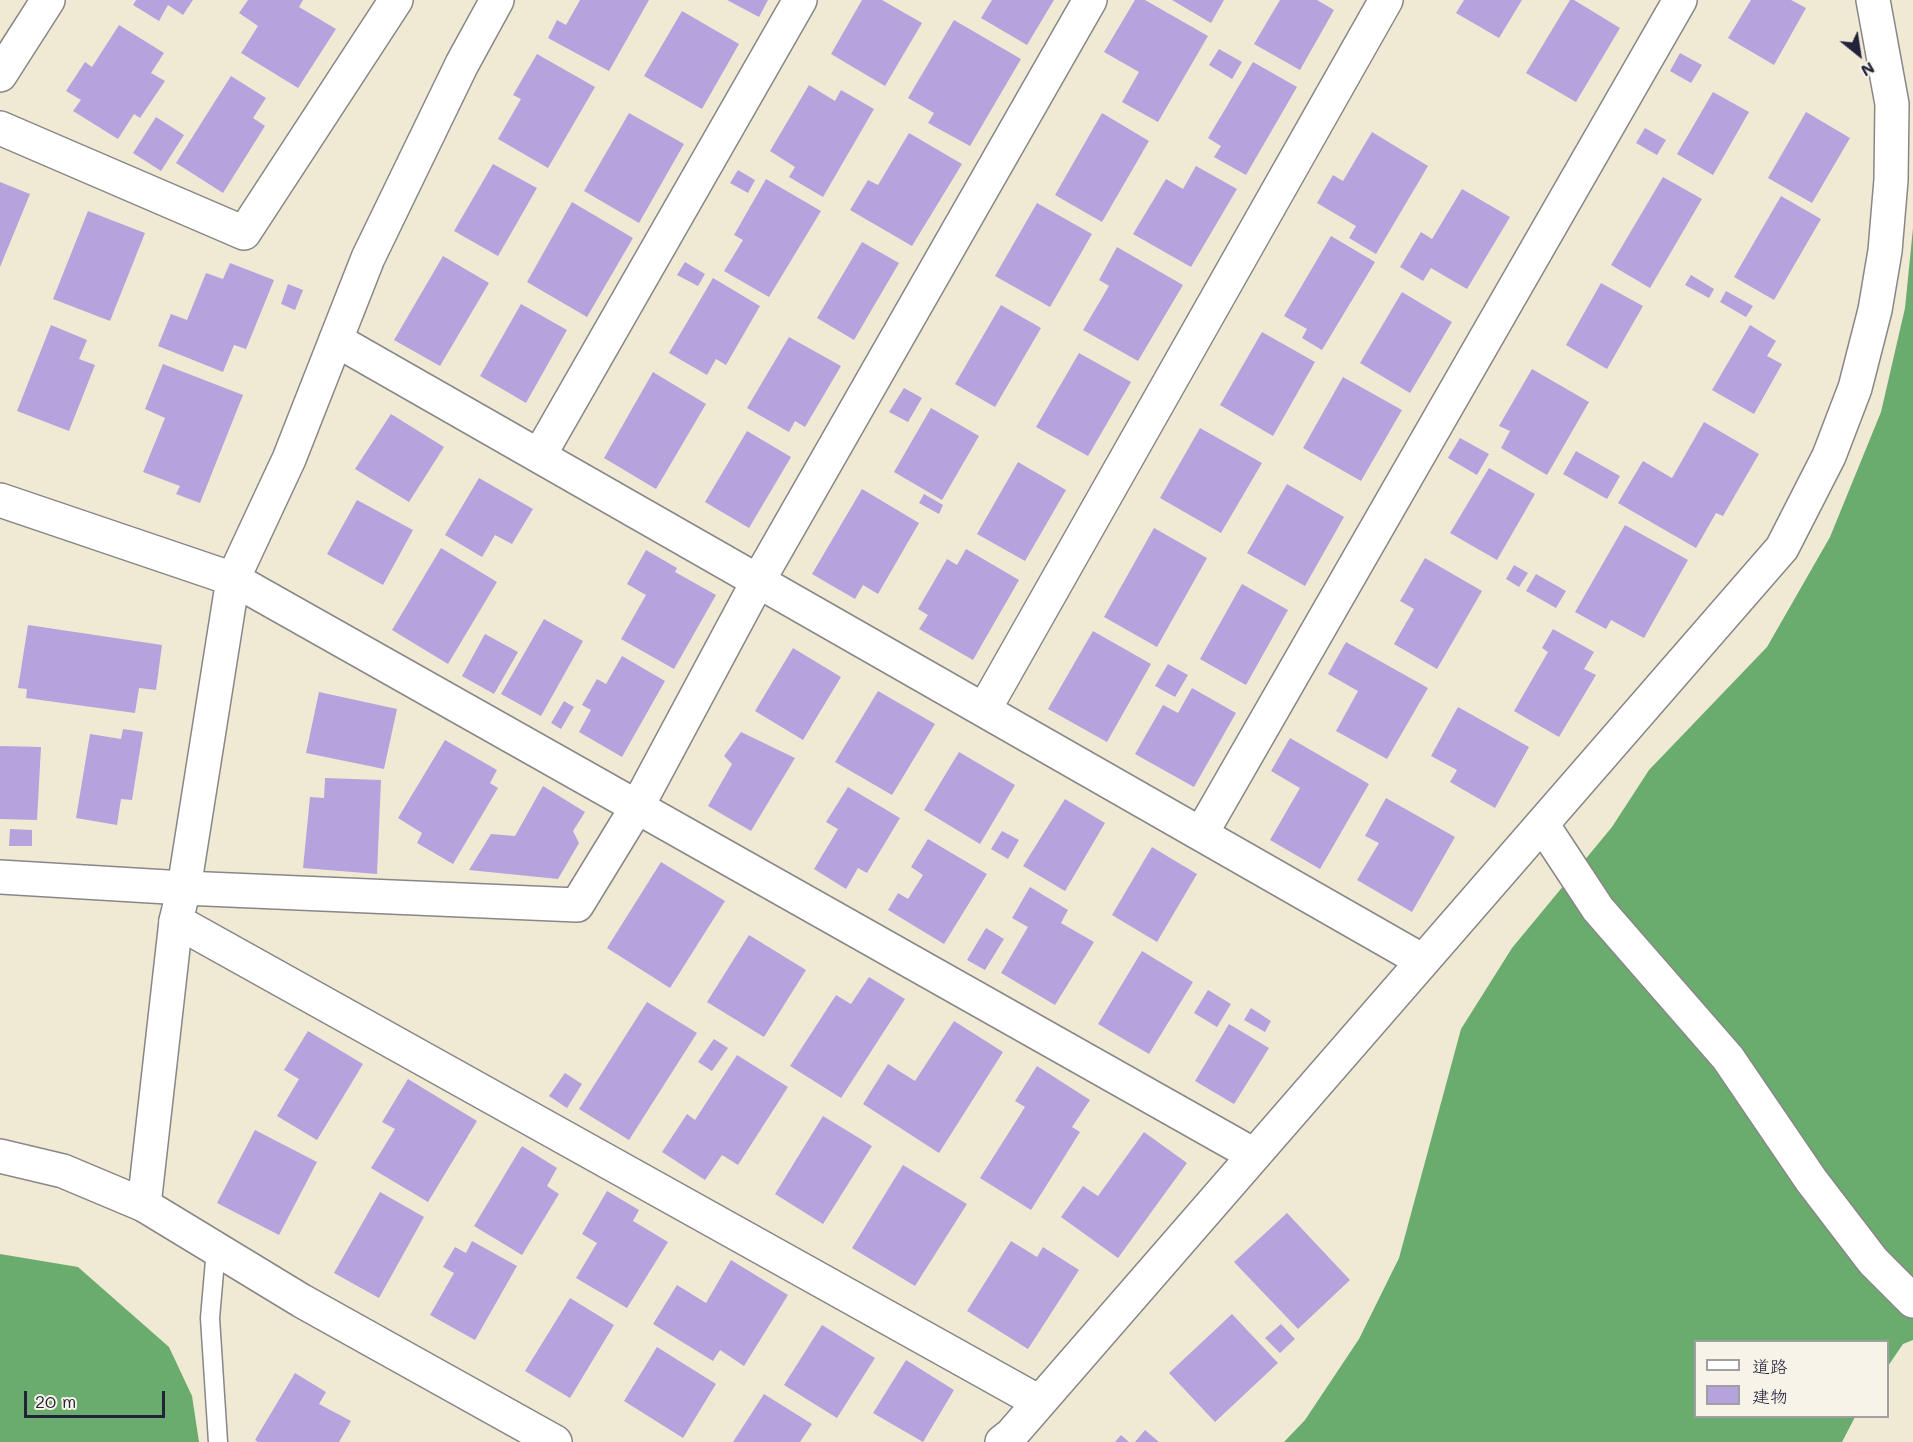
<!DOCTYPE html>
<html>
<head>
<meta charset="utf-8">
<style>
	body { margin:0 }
	#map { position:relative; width:1913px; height:1442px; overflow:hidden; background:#f0ead4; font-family:Mali,"Klee One",sans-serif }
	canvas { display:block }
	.legend { position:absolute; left:1694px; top:1340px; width:195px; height:78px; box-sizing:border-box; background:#f7f3e8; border:2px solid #a29fa3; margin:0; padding:8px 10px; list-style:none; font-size:18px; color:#22223b }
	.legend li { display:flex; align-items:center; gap:12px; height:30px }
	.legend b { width:30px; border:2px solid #a29fa3 }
	.north { position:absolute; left:1829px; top:24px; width:60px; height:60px; -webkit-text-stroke:4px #f7f3e8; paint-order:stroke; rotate:150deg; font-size:16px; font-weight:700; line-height:24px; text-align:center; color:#22223b }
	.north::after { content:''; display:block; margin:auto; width:21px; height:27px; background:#22223b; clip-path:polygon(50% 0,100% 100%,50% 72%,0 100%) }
	.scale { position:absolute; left:24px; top:1391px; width:141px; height:27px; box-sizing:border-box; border:3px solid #22223b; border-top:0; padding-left:8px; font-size:18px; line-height:21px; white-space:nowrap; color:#22223b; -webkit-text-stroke:4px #f7f3e8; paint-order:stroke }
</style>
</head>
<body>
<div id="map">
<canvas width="1913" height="1442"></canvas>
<ul class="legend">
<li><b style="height:8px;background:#fff"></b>道路</li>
<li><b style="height:16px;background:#b5a3dd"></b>建物</li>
</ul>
<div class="north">N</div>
<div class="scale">20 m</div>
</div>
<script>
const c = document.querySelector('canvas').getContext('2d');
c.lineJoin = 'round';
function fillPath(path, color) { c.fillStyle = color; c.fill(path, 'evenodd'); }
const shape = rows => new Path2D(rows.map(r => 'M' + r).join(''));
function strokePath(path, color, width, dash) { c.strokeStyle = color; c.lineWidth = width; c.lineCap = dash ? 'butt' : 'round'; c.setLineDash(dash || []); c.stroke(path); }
fillPath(shape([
	[1913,228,1913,1340,1903,1344,1888,1366,1888,1342,1696,1342,1696,1416,1855,1417,1842,1442,1284,1442,1305,1420,1359,1339,1399,1258,1461,1029,1512,948,1612,827,1649,770,1767,647,1830,537,1881,412,1905,308],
	[0,1254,78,1267,169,1347,192,1396,199,1442,0,1442]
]), '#6aac6e');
fillPath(shape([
	[136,0,193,0,183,15,168,5,159,21,133,5],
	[248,0,303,0,299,7,336,29,298,88,241,53,258,26,239,13],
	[580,0,649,0,609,71,548,38,557,20,566,25],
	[727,0,768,0,759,17],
	[862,0,882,0,922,23,885,86,831,54],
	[992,0,1054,0,1027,45,981,18],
	[1135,0,1145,0,1208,36,1158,122,1122,102,1139,72,1104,52],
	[1172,0,1224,0,1211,23],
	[1280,0,1317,0,1334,10,1300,70,1254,44],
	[1464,0,1522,0,1499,38,1456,13],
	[1570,0,1574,0,1620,28,1576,102,1526,73],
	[1751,0,1791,0,1806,8,1774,65,1728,38],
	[682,11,739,44,702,109,644,76],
	[954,20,1021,59,970,146,928,123,934,113,908,98],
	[119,25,164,53,151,73,165,81,140,118,134,114,118,139,73,111,81,100,66,91,85,62,92,67],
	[1219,49,1242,62,1232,79,1209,65],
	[1680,53,1702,65,1691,83,1670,71],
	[537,54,595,87,548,168,498,139,521,99,513,95],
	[1253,62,1297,87,1246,175,1214,157,1221,146,1208,138],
	[231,76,266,98,253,118,265,126,223,193,176,163],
	[809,85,835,101,841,90,874,109,823,197,789,177,795,167,770,151],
	[1713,92,1749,112,1713,175,1677,154],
	[1806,112,1850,138,1812,203,1768,178],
	[629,113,684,144,639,223,584,191],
	[1102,113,1149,141,1102,222,1055,195],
	[156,117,184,135,161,171,133,153],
	[1645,128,1666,140,1657,155,1636,143],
	[1372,132,1428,166,1376,254,1349,238,1356,226,1317,203,1333,175,1343,181],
	[909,133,962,164,912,246,850,210,868,180,878,185],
	[493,164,537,188,498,256,454,231],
	[1196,166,1237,189,1191,267,1133,234,1166,179,1183,189],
	[738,170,755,180,748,193,730,183],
	[1663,177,1702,199,1650,288,1611,265],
	[766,179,821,211,769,297,724,271,743,240,734,235],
	[0,182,30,194,0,267],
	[1462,189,1510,217,1467,289,1431,268,1423,281,1400,267,1421,232,1432,239],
	[1781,196,1821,219,1774,300,1734,277],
	[572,202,633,238,587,317,527,282],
	[1037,203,1092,234,1050,307,995,276],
	[88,211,145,233,110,321,53,299],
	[1331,236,1375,262,1322,350,1302,338,1307,329,1284,316],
	[862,242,899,263,854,340,817,318],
	[1117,247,1183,285,1138,361,1083,330,1109,286,1099,280],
	[443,256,489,283,440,366,394,340],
	[685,262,705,274,698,286,677,275],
	[230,263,274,280,246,349,234,345,223,372,158,346,171,314,187,320,206,273,223,279],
	[1691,275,1714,289,1709,298,1685,285],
	[713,278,760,306,726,365,716,359,707,375,669,353],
	[1601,283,1643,306,1607,369,1566,345],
	[288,284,303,290,295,310,281,304],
	[1726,291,1753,306,1746,317,1720,302],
	[1402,292,1452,322,1410,393,1360,363],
	[521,304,567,330,526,403,480,376],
	[1001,305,1041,328,995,407,955,384],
	[51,325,87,340,79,359,95,365,69,431,17,411],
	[1750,325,1776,341,1767,356,1782,364,1754,414,1712,390],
	[1262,332,1315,362,1273,436,1220,405],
	[789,337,841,366,805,427,795,421,789,432,747,408],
	[1079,353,1131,382,1088,456,1036,427],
	[163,364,243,395,200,503,176,494,180,486,143,472,165,418,145,409],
	[1532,369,1589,402,1547,475,1501,448,1510,431,1499,426],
	[653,372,706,404,656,489,604,458],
	[1343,377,1402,410,1361,481,1303,448],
	[904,388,922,398,908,422,889,412],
	[931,408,979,436,942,500,894,472],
	[391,414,444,447,409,502,355,469],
	[1704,422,1759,454,1723,516,1716,513,1696,548,1618,503,1643,461,1672,478],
	[1200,428,1262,463,1221,533,1160,498],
	[747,431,791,457,749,528,705,502],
	[1460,438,1489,454,1477,475,1448,458],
	[1576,451,1620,476,1607,499,1563,474],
	[1018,462,1066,490,1025,561,977,534],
	[1489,468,1535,494,1497,560,1450,533],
	[479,478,533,509,512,544,495,535,482,557,445,535],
	[1287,484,1344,517,1305,586,1247,553],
	[862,489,919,523,878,594,863,585,855,599,812,574],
	[924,494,943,505,939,514,919,503],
	[357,500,413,530,383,585,327,554],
	[1625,525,1688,560,1644,638,1611,620,1606,629,1575,612],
	[1154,528,1207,558,1157,647,1104,617],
	[441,548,497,582,448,664,392,630],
	[966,549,1019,580,973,660,919,629,928,615,918,609,947,559,957,565],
	[646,550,677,568,675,572,716,595,674,669,621,639,646,595,627,584],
	[1425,558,1482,591,1437,669,1394,644,1414,609,1400,601],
	[1514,565,1528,573,1519,587,1506,579],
	[1536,574,1566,591,1556,608,1526,591],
	[1242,584,1288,610,1246,685,1200,659],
	[544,619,583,641,541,716,501,694],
	[28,625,162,645,156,690,139,688,135,713,26,698,27,689,18,688],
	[1553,629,1594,652,1584,669,1596,675,1559,737,1514,711,1548,652,1542,648],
	[1093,631,1151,664,1107,742,1048,709],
	[485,634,518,652,494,694,462,676],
	[1346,642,1428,688,1387,759,1336,731,1358,691,1328,674],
	[793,648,841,677,803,740,755,711],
	[622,656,665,681,622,757,579,732,591,710,582,705,597,679,606,684],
	[1168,664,1188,675,1175,697,1155,686],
	[1192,688,1236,713,1194,787,1135,754,1163,705,1178,713],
	[878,691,935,724,892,795,835,762],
	[319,692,397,709,384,769,306,753],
	[564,701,574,707,561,729,551,723],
	[1458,707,1529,747,1495,808,1450,782,1457,770,1431,756],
	[123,729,143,732,132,800,121,799,117,825,76,818,90,734,121,739],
	[741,732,795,758,751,831,708,806,732,764,724,756],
	[1290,738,1369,784,1320,869,1270,840,1300,788,1271,771],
	[445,740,497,770,490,783,498,788,453,864,417,843,422,833,398,818],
	[0,746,41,747,37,820,0,819],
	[959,752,1015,785,980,844,924,810],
	[325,778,381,780,377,874,303,868,310,797,324,798],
	[543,786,585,812,573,831,579,843,558,879,469,870,491,834,515,836],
	[848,787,900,818,867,873,858,868,846,889,814,869,838,829,826,822],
	[1386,798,1455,837,1412,912,1357,880,1379,843,1365,836],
	[1065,799,1105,823,1065,891,1023,866],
	[10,829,32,830,32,846,9,846],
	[1002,831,1019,840,1008,859,991,849],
	[928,839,987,874,944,944,888,910,898,893,908,899,923,875,911,867],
	[1152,847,1197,874,1157,942,1112,915],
	[661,862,725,901,670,988,607,948],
	[1030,887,1068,910,1061,923,1094,942,1055,1005,1001,973,1028,927,1012,918],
	[986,928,1004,939,985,970,967,960],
	[749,935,806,970,764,1037,707,1002],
	[1142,951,1193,982,1149,1054,1098,1024],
	[869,977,905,999,841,1098,790,1066,836,995,851,1004],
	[1208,990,1231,1004,1217,1027,1194,1013],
	[647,1002,697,1033,629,1140,579,1109],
	[1251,1008,1271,1021,1265,1032,1244,1020],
	[954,1021,1003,1052,939,1153,863,1104,888,1064,915,1081],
	[1229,1024,1269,1048,1234,1104,1195,1081],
	[308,1031,363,1064,317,1140,277,1116,299,1079,284,1070],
	[714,1039,728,1048,712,1071,698,1062],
	[737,1055,788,1087,738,1165,722,1155,705,1180,662,1152,687,1114,695,1120],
	[1037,1066,1090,1100,1072,1127,1080,1132,1031,1210,980,1178,1025,1107,1015,1101],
	[565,1073,582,1084,567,1108,549,1096],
	[408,1079,477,1121,428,1202,371,1168,395,1129,382,1122],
	[823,1116,872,1146,823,1224,775,1194],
	[255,1130,317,1162,279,1235,217,1203],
	[1144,1132,1187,1163,1118,1258,1061,1217,1083,1186,1098,1196],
	[522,1146,557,1168,547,1186,559,1194,522,1255,474,1226],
	[903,1165,967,1204,915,1286,852,1248],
	[607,1191,639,1210,633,1221,668,1242,627,1308,576,1278,597,1243,582,1234],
	[380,1192,424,1217,379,1298,334,1273],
	[1287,1213,1350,1280,1298,1329,1234,1262],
	[472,1241,517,1266,475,1340,430,1315,454,1273,443,1267,455,1247,466,1253],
	[1011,1241,1037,1257,1043,1247,1079,1270,1028,1349,967,1311],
	[731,1260,788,1295,744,1366,720,1350,713,1361,653,1324,677,1285,706,1303],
	[570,1298,614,1325,570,1398,525,1371],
	[1232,1314,1278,1363,1215,1422,1169,1373],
	[1281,1324,1295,1339,1280,1353,1265,1338],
	[822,1325,875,1358,837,1418,784,1385],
	[657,1347,716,1384,683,1438,624,1401],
	[906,1360,954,1390,923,1442,873,1413],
	[295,1373,326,1392,319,1404,351,1421,339,1442,258,1442,255,1440],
	[764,1394,812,1424,800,1442,733,1442],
	[1145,1430,1159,1442,1135,1442],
	[1121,1435,1129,1442,1115,1442]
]), '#b5a3dd');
const service = shape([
	[216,1249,210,1318,218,1442]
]);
const minor = shape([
	[0,75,48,0],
	[0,128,244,233,396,0],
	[336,340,1423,961],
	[539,456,800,0],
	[233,579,1254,1155],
	[984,710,1386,0],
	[1542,824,1598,909,1728,1058,1811,1180,1873,1261,1913,1301],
	[1201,834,1680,0],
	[0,877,184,888,577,905,637,807,758,581,1090,0],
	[176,921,1039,1402],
	[0,1156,63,1171,144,1205,302,1301,555,1442],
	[1002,1442,1011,1435,1782,548,1829,456,1855,388,1875,310,1885,251,1891,180,1892,104,1873,0]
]);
const tertiary = shape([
	[0,500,233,579],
	[144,1205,176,921,184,888,233,579,289,459,368,258,462,64,497,0]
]);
strokePath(service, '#898688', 21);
strokePath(minor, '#898688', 36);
strokePath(tertiary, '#898688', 36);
strokePath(service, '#fff', 18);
strokePath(minor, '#fff', 33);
strokePath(tertiary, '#fff', 33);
</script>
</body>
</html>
